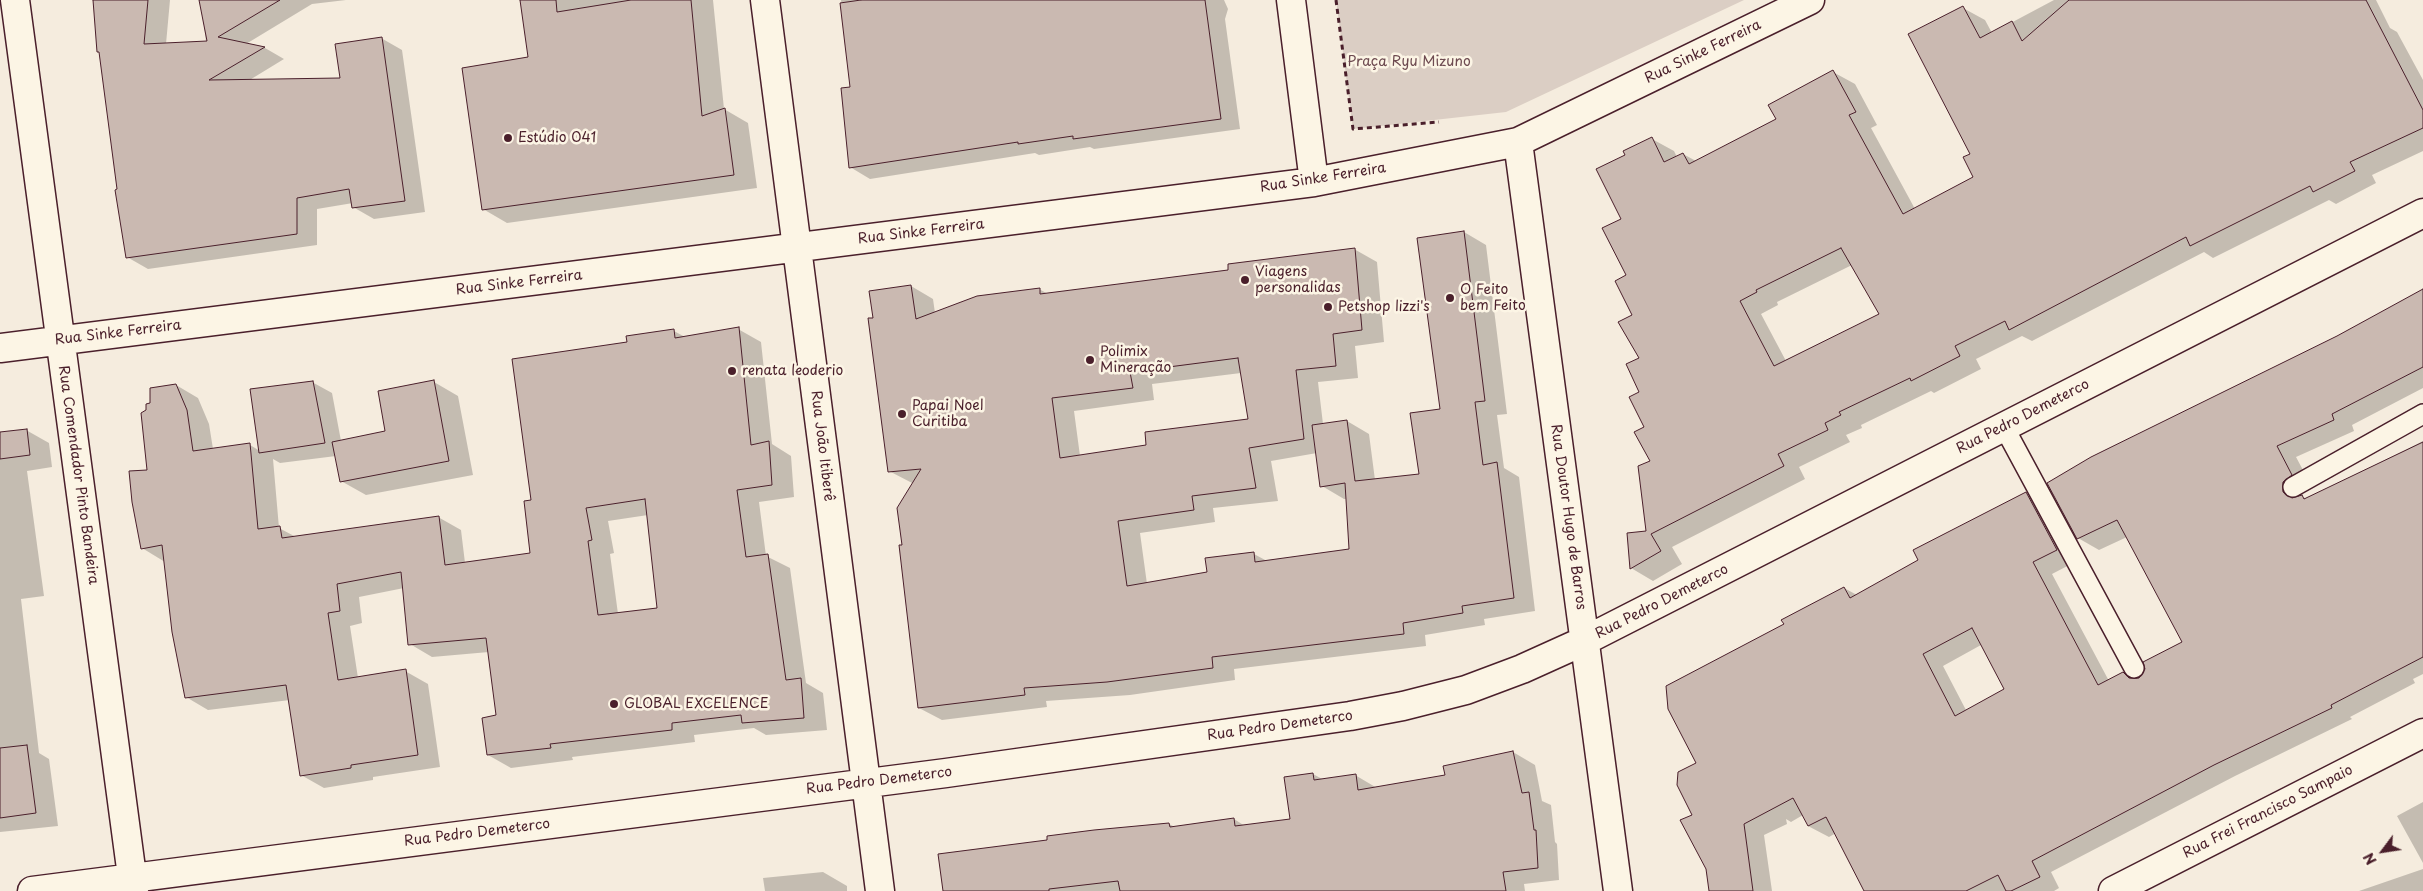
<!DOCTYPE html>
<html>
<head>
<meta charset="utf-8">
<style>
	body { margin:0 }
	#map { position:relative; width:2423px; height:891px; overflow:hidden; background:#f5ecde; font-family:"Playpen Sans",sans-serif }
	canvas { display:block }
	.north { position:absolute; left:2358px; top:826px; width:50px; height:50px; -webkit-text-stroke:4px #fcf5e5; paint-order:stroke; rotate:239deg; font-size:14px; font-weight:700; line-height:20px; text-align:center; color:#4a1f2b }
	.north::after { content:''; display:block; margin:auto; width:18px; height:22px; background:#4a1f2b; clip-path:polygon(50% 0,100% 100%,50% 72%,0 100%) }
</style>
</head>
<body>
<div id="map">
<canvas width="2423" height="891"></canvas>
<div class="north">N</div>
</div>
<script>
const c = document.querySelector('canvas').getContext('2d');
c.lineJoin = 'round';
function fillPath(path, color) { c.fillStyle = color; c.fill(path, 'evenodd'); }
const shape = rows => new Path2D(rows.map(r => 'M' + r).join(''));
function strokePath(path, color, width, dash) { c.strokeStyle = color; c.lineWidth = width; c.lineCap = dash ? 'butt' : 'round'; c.setLineDash(dash || []); c.stroke(path); }
function write(font, color, halo, rows, align = 'center') {
  c.font = font + ' "Playpen Sans",sans-serif'; c.lineWidth = 5; c.setLineDash([]); c.textBaseline = 'middle'; c.strokeStyle = halo; c.fillStyle = color; for (const [text, x, y, turn = 0] of rows) {
    c.save(); c.translate(x, y); c.rotate((+turn || 0) * Math.PI / 180); c.textAlign = isNaN(turn) ? turn : align; if (halo) c.strokeText(text, 0, 0); c.fillText(text, 0, 0); c.restore();
  }
}
fillPath(shape([
	[1336,0,1744,0,1506,112,1353,129]
]), '#dbcec4');
fillPath(shape([
	[94,0,170,0,166,44,206,42,201,0,346,0,312,4,246,44,265,48,284,59,248,81,341,79,381,38,402,50,425,212,374,219,353,207,353,203,317,209,317,245,148,269,127,257,100,52,98,51],
	[522,0,713,0,724,109,748,123,757,188,507,223,483,209,530,58],
	[841,0,1224,0,1228,9,1225,19,1240,129,1094,149,1090,147,1039,155,1035,153,870,179,850,167,851,88],
	[2054,0,2376,0,2390,28,2397,32,2423,80,2423,151,2372,175,2376,183,2336,204,2329,200,2213,258,2204,252,2032,341,2022,336,1976,359,1981,369,1934,393,1931,391,1861,425,1862,428,1846,435,1850,442,1799,467,1805,479,1672,547,1682,564,1653,581,1631,568,1628,534,1647,532,1651,461,1641,393,1640,358,1628,275,1623,219,1627,155,1652,139,1674,151,1677,157,1683,154,1696,161,1777,120,1833,72,1855,84,1877,125,1871,128,1915,209,1975,178,1971,154,1963,8,1985,20,1992,33],
	[1852,265,1880,315,1786,361,1761,314,1778,305,1777,302],
	[1464,232,1486,245,1507,414,1497,415,1504,468,1519,477,1535,611,1484,619,1485,625,1425,635,1426,646,1234,669,1235,680,1130,695,1046,701,1047,707,942,720,919,708,903,546,914,484,889,471,874,319,911,286,933,299,935,313,1039,289,1048,294,1230,271,1354,249,1377,262,1384,342,1355,346,1358,378,1318,382,1323,424,1347,421,1369,434,1375,480,1420,475,1442,410],
	[1241,373,1249,420,1148,446,1080,456,1074,411,1154,400,1152,384],
	[1317,453,1322,486,1344,499,1347,499,1350,550,1267,561,1254,554,1209,573,1147,584,1140,533,1215,522,1213,508,1278,501,1271,461],
	[2423,291,2423,388,2352,425,2354,431,2296,457,2312,487,2303,493,2303,497,2307,499,2423,441,2423,674,2413,679,2415,683,2350,717,2352,719,2235,776,2051,872,2059,888,2054,891,1865,891,1836,833,1829,837,1808,826,1803,815,1791,822,1786,819,1787,824,1764,835,1772,891,1710,891,1707,868,1693,815,1698,764,1785,625,1844,588,1857,595,1920,560,2026,494,2047,506,2077,561,2052,574,2109,681,2123,674,2133,679,2140,679,2183,642,2127,537,2099,550,2078,538,2388,311],
	[1981,645,2006,690,1967,712,1943,666],
	[738,329,761,342,772,444,791,456,794,497,759,502,766,556,790,568,806,683,823,693,827,730,766,735,754,728,694,735,695,742,572,757,573,760,511,768,488,755,497,716,489,652,432,657,410,644,404,588,359,597,362,623,350,626,358,678,405,671,428,684,440,767,373,777,373,780,324,788,301,775,290,700,208,710,186,697,165,562,142,548,149,471,176,385,198,398,209,424,213,449,250,445,260,451,312,382,332,393,341,441,387,432,434,382,458,396,473,475,366,495,341,481,336,456,280,463,273,459,279,528,296,537,438,517,461,530,465,563,532,554,532,501,628,344,674,331,685,337],
	[648,515,659,609,618,614,610,554,614,553,608,521],
	[26,430,49,443,52,467,27,471,44,596,21,599,39,753,49,759,58,826,0,832,0,433],
	[1513,752,1535,765,1542,801,1551,805,1555,842,1557,844,1559,880,1524,884,1525,891,943,891,1169,824,1175,827,1234,819,1245,826,1292,820,1313,774,1324,780,1355,775,1377,788,1446,776],
	[2423,802,2423,863,2397,816],
	[2423,869,2423,891,2359,891],
	[823,872,847,886,847,891,765,891,763,878]
]), '#0003');
const building = shape([
	[93,0,148,0,144,44,207,41,199,0,280,0,218,37,265,47,209,80,340,78,335,44,382,37,405,201,352,208,349,189,297,198,297,234,126,258,115,190,117,189,99,52,97,52,93,0],
	[520,0,556,0,557,12,631,0,691,0,702,116,725,108,734,175,482,210,462,68,528,57,520,0],
	[861,0,1205,0,1221,119,1073,139,1073,136,1018,144,1018,142,849,168,841,88,850,87,840,3,861,0],
	[2069,0,2366,0,2423,110,2423,128,2350,162,2355,171,2313,192,2310,186,2190,246,2186,237,2009,330,2005,321,1955,346,1960,356,1911,381,1910,378,1839,412,1841,415,1825,423,1828,430,1778,454,1784,466,1651,534,1661,551,1630,569,1627,533,1646,531,1638,466,1650,461,1634,432,1644,427,1629,397,1639,392,1626,364,1639,358,1618,322,1632,315,1615,281,1626,275,1602,228,1621,219,1596,169,1625,155,1623,151,1652,137,1664,162,1683,153,1689,164,1776,119,1768,105,1833,70,1856,112,1849,115,1903,214,1973,177,1963,157,1970,154,1908,34,1963,6,1980,38,2012,21,2022,41,2069,0],
	[1841,248,1879,314,1774,366,1740,301,1757,292,1756,290,1841,248],
	[1464,231,1485,401,1475,402,1483,465,1497,462,1514,598,1462,606,1463,613,1403,623,1404,634,1212,657,1213,668,1107,682,1024,688,1025,695,918,708,899,545,902,545,897,508,921,469,888,472,868,318,873,318,869,291,911,285,916,319,977,296,1040,288,1040,294,1228,270,1228,264,1355,248,1362,330,1333,334,1336,366,1296,370,1304,439,1249,448,1256,488,1192,496,1194,510,1118,521,1127,586,1207,572,1205,558,1254,552,1255,562,1349,549,1345,483,1320,487,1312,425,1347,420,1355,481,1419,474,1410,413,1440,409,1417,238,1464,231],
	[1238,358,1248,419,1145,432,1146,445,1060,458,1052,398,1133,388,1130,372,1238,358],
	[2423,289,2423,367,2332,414,2334,420,2277,446,2292,475,2283,482,2283,492,2292,498,2302,495,2304,499,2423,442,2423,657,2331,705,2332,708,2214,765,2032,861,2040,877,2011,891,2006,891,1998,875,1966,891,1864,891,1826,817,1808,826,1793,798,1744,824,1753,891,1709,891,1706,869,1680,820,1692,815,1677,785,1678,772,1696,763,1668,709,1666,686,1784,624,1781,620,1844,587,1850,598,1918,560,1913,550,2026,492,2057,550,2033,562,2098,685,2123,672,2129,678,2139,678,2145,669,2143,662,2182,642,2117,520,2077,539,2047,483,2091,457,2337,336,2423,289],
	[1972,628,2004,689,1955,716,1923,654,1972,628],
	[739,327,751,445,769,441,772,485,737,490,746,557,768,554,786,680,801,678,804,718,742,723,741,715,672,723,672,730,550,744,551,748,487,755,482,718,496,715,486,638,408,645,401,572,337,584,340,611,328,613,338,680,406,669,418,755,351,765,351,768,300,776,286,685,185,698,172,632,162,545,141,549,132,502,129,471,147,470,141,413,146,410,146,404,150,403,150,388,176,384,187,410,193,451,250,443,258,529,280,526,282,538,439,516,445,565,530,553,524,501,531,500,512,359,627,342,626,336,674,329,675,338,739,327],
	[645,499,657,608,598,615,588,541,592,540,586,508,645,499],
	[434,380,449,461,340,482,332,442,385,431,378,391,434,380],
	[313,381,325,443,259,453,250,389,313,381],
	[27,429,30,455,0,459,0,432,27,429],
	[27,745,36,813,0,818,0,748,27,745],
	[1513,751,1522,793,1529,792,1534,830,1536,830,1538,868,1503,872,1506,891,1120,891,1118,881,1049,889,1049,891,943,891,938,854,1047,840,1047,836,1094,830,1169,823,1170,827,1234,818,1235,826,1290,819,1284,777,1313,773,1314,780,1356,774,1358,790,1445,775,1443,766,1513,751]
]);
fillPath(building, '#cab9b1');
strokePath(building, '#4a1f2b', 1);
const service = shape([
	[2004,427,2134,668],
	[2293,487,2423,414]
]);
const minor = shape([
	[15,0,134,891],
	[765,0,880,891],
	[1291,0,1314,182],
	[1518,142,1618,891],
	[0,348,1314,182,1518,142,1810,0],
	[32,891,946,773,1350,716,1403,706,1466,690,1522,669,1584,641,2423,213],
	[2113,891,2423,733]
]);
strokePath(service, '#4a1f2b', 22);
strokePath(minor, '#4a1f2b', 31);
strokePath(shape([
	[1336,0,1353,129,1439,122]
]), '#4a1f2b', 3, [5, 4]);
strokePath(service, '#fcf5e5', 19);
strokePath(minor, '#fcf5e5', 28);
for (const [x, y, r, color] of [
	[508,138,5,"#4a1f2b"],
	[1245,280,5,"#4a1f2b"],
	[1450,298,5,"#4a1f2b"],
	[1328,307,5,"#4a1f2b"],
	[1090,360,5,"#4a1f2b"],
	[732,371,5,"#4a1f2b"],
	[902,414,5,"#4a1f2b"],
	[614,704,5,"#4a1f2b"]
]) { const dot = new Path2D(); dot.arc(x, y, r, 0, 2 * Math.PI); c.fillStyle = color; c.fill(dot); strokePath(dot, '#fcf5e5', 2); }
write('14px', '#4a1f2b', '#fcf5e5', [
	["Rua Sinke Ferreira",1703,52,-26],
	["Rua Sinke Ferreira",1323,178,-9],
	["Rua Sinke Ferreira",921,232,-7],
	["Rua Sinke Ferreira",519,283,-7],
	["Rua Sinke Ferreira",118,333,-7],
	["Rua Pedro Demeterco",2023,417,-27],
	["Rua João Itiberê",822,446,83],
	["Rua Comendador Pinto Bandeira",78,475,82],
	["Rua Doutor Hugo de Barros",1568,517,82],
	["Rua Pedro Demeterco",1662,602,-27],
	["Rua Pedro Demeterco",1280,726,-8],
	["Rua Pedro Demeterco",879,781,-7],
	["Rua Frei Francisco Sampaio",2268,812,-27],
	["Rua Pedro Demeterco",477,833,-7]
]);
write('14px', '#6e4b51', '#fcf5e5', [
	["Praça Ryu Mizuno",1409,62]
]);
write('14px', '#4a1f2b', '#fcf5e5', [
	["Estúdio 041",518,138],
	["Viagens",1255,272],
	["personalidas",1255,288],
	["O Feito",1460,290],
	["bem Feito",1460,306],
	["Petshop lizzi's",1338,307],
	["Polimix",1100,352],
	["Mineração",1100,368],
	["renata leoderio",742,371],
	["Papai Noel",912,406],
	["Curitiba",912,422],
	["GLOBAL EXCELENCE",624,704]
], 'left');
</script>
</body>
</html>
